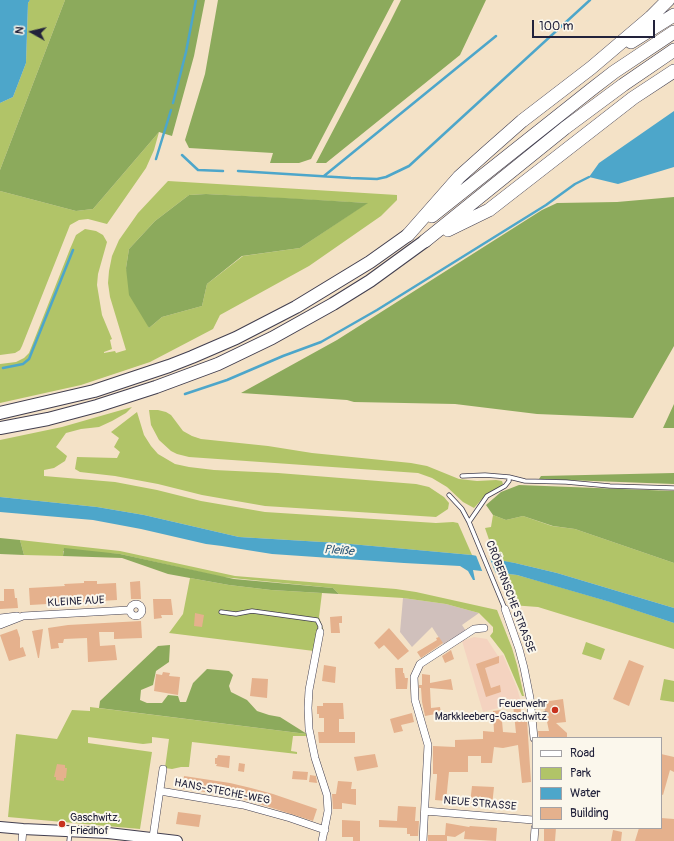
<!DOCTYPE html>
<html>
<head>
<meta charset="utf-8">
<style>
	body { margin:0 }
	#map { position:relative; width:674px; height:841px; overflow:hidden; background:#f4e2c7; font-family:Pangolin,sans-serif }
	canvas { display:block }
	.legend { position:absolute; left:532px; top:737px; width:130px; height:92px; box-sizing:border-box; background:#fbf7ec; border:1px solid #a4a2a5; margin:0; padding:5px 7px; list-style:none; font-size:12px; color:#22223b }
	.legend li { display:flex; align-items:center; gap:8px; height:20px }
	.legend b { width:20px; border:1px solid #a4a2a5 }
	.north { position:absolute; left:12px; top:12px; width:40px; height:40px; -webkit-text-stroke:3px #fbf7ec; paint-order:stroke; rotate:278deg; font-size:11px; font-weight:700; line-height:16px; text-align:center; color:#22223b }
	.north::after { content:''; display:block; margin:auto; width:14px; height:18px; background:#22223b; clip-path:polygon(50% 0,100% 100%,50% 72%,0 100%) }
	.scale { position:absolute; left:532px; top:20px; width:123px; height:18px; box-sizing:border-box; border:2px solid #22223b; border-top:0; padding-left:5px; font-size:12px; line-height:14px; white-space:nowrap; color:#22223b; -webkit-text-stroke:3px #fbf7ec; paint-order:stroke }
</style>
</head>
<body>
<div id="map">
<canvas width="674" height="841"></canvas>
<ul class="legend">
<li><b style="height:5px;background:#fff"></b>Road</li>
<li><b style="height:11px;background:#b1c468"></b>Park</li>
<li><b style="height:11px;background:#4da6ca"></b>Water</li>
<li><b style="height:11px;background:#e5b18d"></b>Building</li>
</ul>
<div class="north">N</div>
<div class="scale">100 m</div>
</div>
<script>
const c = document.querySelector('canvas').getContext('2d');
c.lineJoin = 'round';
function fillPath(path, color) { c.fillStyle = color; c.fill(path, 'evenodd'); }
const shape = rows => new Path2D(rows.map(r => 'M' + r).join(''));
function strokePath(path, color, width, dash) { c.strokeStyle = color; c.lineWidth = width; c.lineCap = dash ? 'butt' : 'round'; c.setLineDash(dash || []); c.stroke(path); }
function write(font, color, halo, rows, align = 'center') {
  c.font = font + ' Pangolin,sans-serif'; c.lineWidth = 4; c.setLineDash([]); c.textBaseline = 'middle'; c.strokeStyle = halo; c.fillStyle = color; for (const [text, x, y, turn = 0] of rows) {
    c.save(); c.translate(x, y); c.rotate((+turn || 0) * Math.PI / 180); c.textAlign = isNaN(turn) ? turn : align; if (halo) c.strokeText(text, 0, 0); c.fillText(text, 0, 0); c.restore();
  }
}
fillPath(shape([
	[474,637,487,639,498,656,503,655,517,688,521,702,483,712,462,641]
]), '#f4d3c0');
fillPath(shape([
	[403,598,446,604,479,613,462,625,466,631,443,644,432,627,412,647,400,632]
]), '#d0c0bc');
fillPath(shape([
	[30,0,65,0,0,170,0,103,13,97,26,63,28,3],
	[159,132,154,150,146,168,107,224,88,219,79,220,70,225,22,346,20,350,15,353,0,355,0,191,76,211,93,209],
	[168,181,397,195,397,200,381,216,309,266,220,315,213,329,150,362,81,385,0,403,0,364,16,362,24,358,29,353,70,249,76,235,85,229,96,231,103,235,107,242,98,274,97,285,102,315,112,339,110,340,112,349,104,352,104,353,115,351,116,353,126,350,110,297,108,283,109,271,112,256,119,240,138,213],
	[206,194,367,203,300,248,243,256,207,284,202,306,162,317,149,328,126,268,129,249,155,221,189,195],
	[132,407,126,413,112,421,99,427,81,429,66,433,56,447,67,456,65,461,54,468,44,470,44,476,115,482,157,490,201,501,265,512,436,523,453,522,458,523,472,555,339,543,239,537,144,515,97,507,0,497,0,440,62,427],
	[149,410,158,410,166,412,171,415,183,431,192,436,201,439,268,446,312,453,411,463,427,466,459,479,477,481,496,480,502,481,503,484,501,486,482,499,474,508,463,502,447,487,432,478,418,473,189,457,177,454,171,451,159,440,151,425],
	[137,412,144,435,151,446,158,454,175,464,189,467,214,470,278,473,416,484,429,487,444,497,449,503,448,509,436,517,265,506,202,495,158,484,115,476,80,472,75,469,77,457,117,458,120,452,114,447,119,438,111,432],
	[493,515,506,520,523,516,552,526,575,529,674,563,674,608,557,573,515,563,496,560,485,528,491,527],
	[20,540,120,551,235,576,396,589,416,592,497,610,512,648,517,665,524,696,522,696,504,654,490,636,493,632,493,627,479,613,446,604,403,598,339,594,333,588,222,577,120,554,63,551,63,556,24,555],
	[500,573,517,575,542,582,614,603,674,623,674,649,538,607,511,605],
	[190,578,229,585,271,590,322,593,319,617,324,632,318,632,314,651,169,633,183,614],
	[586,642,605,649,601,660,582,654],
	[664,679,674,681,674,702,660,700],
	[90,707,307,734,308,735,305,736,293,736,291,751,297,752,297,754,192,742,189,767,181,767,172,769,165,768,169,739,152,737,152,743,143,744,88,737,88,743,152,752,140,829,8,817,16,734,57,739,72,710,90,711]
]), '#b1c468');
fillPath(shape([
	[65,0,205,0,194,56,172,136,159,132,93,209,76,211,0,191,0,170],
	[218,0,394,0,311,159,299,163,270,163,273,153,189,148,185,140,205,74],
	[401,0,486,0,460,55,326,163,316,163,390,22],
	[206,194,285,198,368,203,300,248,242,256,207,284,202,306,162,317,149,328,129,295,126,268,129,249,155,221,189,195],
	[674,197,674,346,633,418,537,414,455,404,354,402,347,400,241,393,337,340,542,210,557,203,617,202],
	[674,404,674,428,663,428],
	[674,473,674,484,539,479,541,476],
	[519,485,674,491,674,563,575,529,553,526,523,516,506,520,493,515,486,505,501,492],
	[0,538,20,540,24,555,0,554],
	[64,548,120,554,234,579,333,588,339,594,271,590,229,585,190,578,168,574,122,558,63,556],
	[170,645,169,662,156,671,153,685,141,690,140,700,147,703,162,703,168,695,178,696,180,702,186,702,193,683,207,669,229,671,233,675,229,686,231,692,247,700,257,711,269,715,280,717,307,734,99,708,100,701,158,646]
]), '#8caa5c');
fillPath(shape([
	[0,0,30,0,28,3,26,63,13,97,0,103],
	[674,111,674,167,618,184,589,177,599,163],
	[0,497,97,507,144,515,239,537,339,543,406,549,472,555,515,563,557,573,674,608,674,623,610,602,517,575,473,570,475,580,473,580,468,571,460,566,404,563,272,554,222,546,206,544,141,529,93,520,0,512]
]), '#4da6ca');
fillPath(shape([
	[475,553,489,556,496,574,483,573]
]), '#f4e2c7');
strokePath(shape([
	[173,103,186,52,196,0],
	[182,155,198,170,223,171],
	[156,159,171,110],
	[238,171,351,178,377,179,386,177,409,166,590,0],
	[324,176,496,36],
	[3,368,23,364,29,359,73,250],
	[185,394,227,380,283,356,321,342,377,310,546,205,575,184,589,177]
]), '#4da6ca', 2.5);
fillPath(shape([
	[84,581,97,581,97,584,116,583,117,600,30,605,29,588,65,586,64,584,84,583],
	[140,581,141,599,131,599,130,582],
	[4,589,14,589,15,598,17,598,18,608,0,609,0,601,4,601],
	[153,599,171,599,173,615,161,615,162,618,154,619],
	[195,613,204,615,202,627,194,626],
	[342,616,342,623,339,623,340,633,331,633,330,617],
	[141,621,142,638,114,639,114,632,99,632,100,646,115,645,117,660,88,662,87,638,64,639,63,643,58,643,59,648,51,649,48,628,68,625],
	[389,628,409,651,398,660,384,645,379,649,374,643],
	[17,629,20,638,20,648,23,647,26,656,9,661,0,635],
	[43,629,39,658,38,658,32,631],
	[439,637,443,643,421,658,417,652,437,640,436,638],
	[451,650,454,659,445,663,442,656],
	[499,656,499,663,485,668,491,688,500,685,501,692,486,697,476,664],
	[629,660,644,666,629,706,613,699],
	[324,665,336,667,335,683,322,681],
	[395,668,403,668,403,673,404,673,405,678,408,678,407,689,396,689],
	[163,672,170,673,169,676,180,677,178,695,154,691,156,674,162,675],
	[422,674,430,675,430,683,451,679,453,690,430,688,431,708,440,707,441,713,425,716,422,702,421,688,419,688,419,685,422,685],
	[252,678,268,679,267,698,250,696],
	[563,699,566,722,556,723,567,733,567,738,539,738,538,731,549,731,546,717,549,716,549,713,545,711,543,702],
	[323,703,343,703,344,719,339,719,339,732,355,732,355,743,319,743,318,732,324,732,324,718,319,718,319,714,317,714,317,706,323,706],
	[520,703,522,721,527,720,531,782,522,783,518,745,503,748,494,747,492,763,481,763,481,756,468,756,468,772,449,772,446,801,435,800,437,777,437,774,433,774,433,746,455,747,455,740,483,739,483,731,494,732,493,711,501,710,503,732,516,733,513,704],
	[412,713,414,722,401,725,403,731,394,733,390,719],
	[375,754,378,767,357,771,354,757],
	[661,754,674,757,674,772,670,770,663,795,661,794],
	[218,755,230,756,229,768,216,766,217,764,215,764,215,758,217,758],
	[239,763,245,764,244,772,238,771],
	[57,764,65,765,65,768,67,768,66,778,64,778,64,781,56,780,56,777,54,777],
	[293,771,308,772,307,780,292,779],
	[310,775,316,776,317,783,309,782],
	[184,776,230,783,251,788,273,794,317,809,313,821,247,800,227,795,183,789],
	[338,781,352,782,351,789,356,789,356,805,342,803,342,809,333,809,332,794,336,794],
	[472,786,494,787,492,806,470,804],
	[398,806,416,807,415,821,419,821,418,836,410,836,410,834,407,834,407,828,379,827,379,820,397,821],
	[178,812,201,815,199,827,176,824],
	[661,818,674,819,674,841,635,841,639,828,661,828],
	[342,820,360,821,360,841,353,841,353,837,342,837],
	[446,823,469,827,470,826,497,828,496,841,464,839,465,831,455,837,447,836,447,841,428,841,428,835,445,835],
	[544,828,556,828,555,841,544,841],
	[613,830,622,832,621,841,611,841]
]), '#e5b18d');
const service = shape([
	[462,476,485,475,509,477,525,481,566,482,610,486,674,488],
	[449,495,462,509,469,522,505,609],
	[469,522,487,496,505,486,509,481,509,477],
	[221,612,236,614,252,611,317,620,320,626,320,632],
	[532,716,546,714],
	[69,841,70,832]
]);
const minor = shape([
	'130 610a6 6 0 1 1 12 0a6 6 0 1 1-12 0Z',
	[505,609,519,649,524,668,530,698,534,738],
	[0,618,17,616],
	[0,625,23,616,129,610],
	[320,632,309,690,308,708,309,729,315,758,327,795,328,811,322,841],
	[160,791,243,805,290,818,325,830],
	[425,811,533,820],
	[153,837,163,769],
	[22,841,23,829],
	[423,841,428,745,415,700,414,677,420,664,474,629,484,628],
	[534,841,535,828]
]);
const secondary = shape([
	[0,827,23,829,108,833,177,841]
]);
const trunk = shape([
	[0,413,94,391,169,366,192,357,236,338,296,307,370,262,408,235],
	[0,428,48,419,97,406,156,387,218,364,272,338,333,304,370,281,425,241]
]);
const motorway = shape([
	[631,42,674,15],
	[432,216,592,89,614,72,674,32],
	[448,230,489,210,633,98,674,71],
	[408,235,459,177,488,151,522,121,591,68,651,17,668,0],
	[425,241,565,128,623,85,674,50]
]);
strokePath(service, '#423f50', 5);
strokePath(minor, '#423f50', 8);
strokePath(secondary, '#423f50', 12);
strokePath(trunk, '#423f50', 14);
strokePath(motorway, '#423f50', 14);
strokePath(service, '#fff', 3.5);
strokePath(minor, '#fff', 7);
strokePath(secondary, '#fff', 10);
strokePath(trunk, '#fff', 12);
strokePath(motorway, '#fff', 13);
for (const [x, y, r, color] of [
	[555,710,4,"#c8321e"],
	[62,824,4,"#c8321e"]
]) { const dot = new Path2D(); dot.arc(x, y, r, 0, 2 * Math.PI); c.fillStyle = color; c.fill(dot); strokePath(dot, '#fbf7ec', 1.5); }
write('11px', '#22223b', '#fbf7ec', [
	["CRÖBERNSCHE STRASSE",510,597,69],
	["KLEINE AUE",76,602,-3],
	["HANS-STECHE-WEG",222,792,11],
	["NEUE STRASSE",480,804,5]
]);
write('11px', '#22223b', '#fbf7ec', [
	["Feuerwehr",547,704],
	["Markkleeberg-Gaschwitz",547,717],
	["Gaschwitz,",70,818,"left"],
	["Friedhof",70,831,"left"]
], 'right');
write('italic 12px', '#355d7b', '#fbf7ec', [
	["Pleiße",339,551,4]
]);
</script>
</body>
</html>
